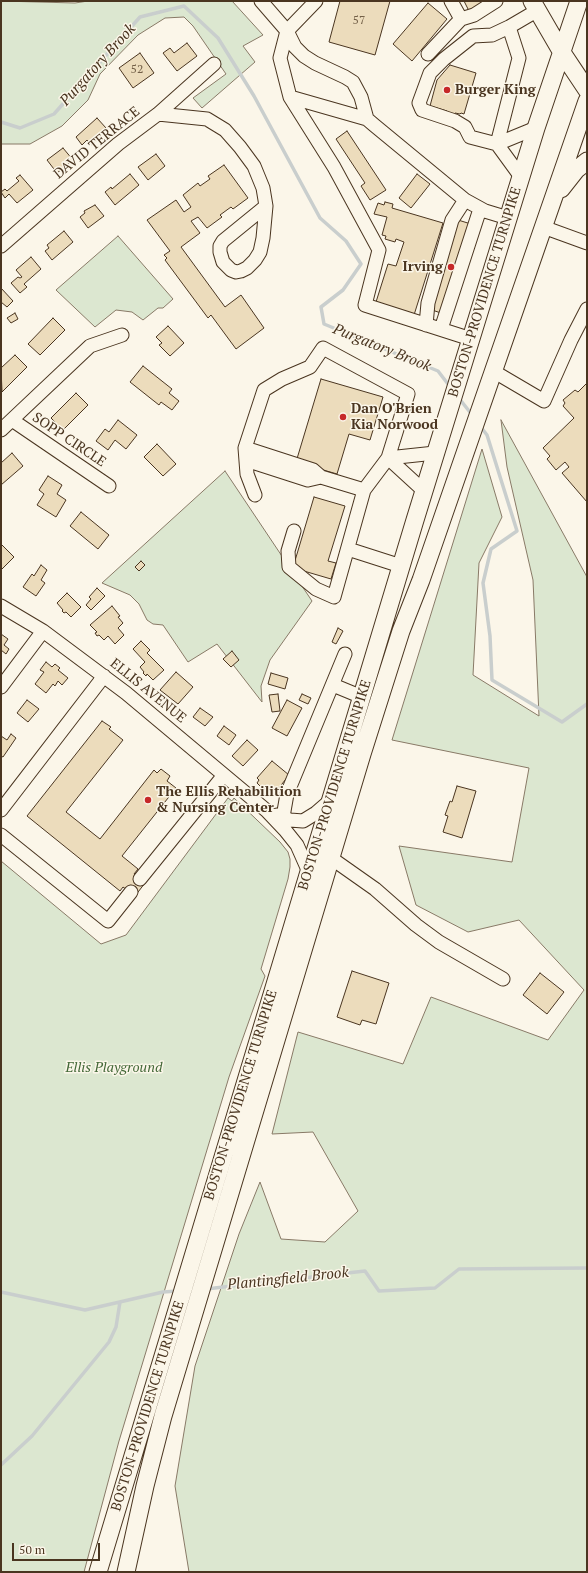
<!DOCTYPE html>
<html>
<head>
<meta charset="utf-8">
<style>
	body { margin:0 }
	#map { position:relative; width:588px; height:1573px; overflow:hidden; background:#fbf6e9; font-family:"PT Serif",serif }
	canvas { display:block }
	.frame { position:absolute; inset:0; border:2px solid #4a3520; pointer-events:none }
	.scale { position:absolute; left:12px; top:1543px; width:88px; height:18px; box-sizing:border-box; border:2px solid #4a3520; border-top:0; padding-left:5px; font-size:12px; line-height:14px; white-space:nowrap; color:#4a3520; -webkit-text-stroke:3px #fbf6e9; paint-order:stroke }
</style>
</head>
<body>
<div id="map">
<canvas width="588" height="1573"></canvas>
<div class="frame"></div>
<div class="scale">50 m</div>
</div>
<script>
const c = document.querySelector('canvas').getContext('2d');
c.lineJoin = 'round';
function fillPath(path, color) { c.fillStyle = color; c.fill(path, 'evenodd'); }
const shape = rows => new Path2D(rows.map(r => 'M' + r).join(''));
function strokePath(path, color, width, dash) { c.strokeStyle = color; c.lineWidth = width; c.lineCap = dash ? 'butt' : 'round'; c.setLineDash(dash || []); c.stroke(path); }
function write(font, color, halo, rows, align = 'center') {
  c.font = font + ' "PT Serif",serif'; c.lineWidth = 3; c.setLineDash([]); c.textBaseline = 'middle'; c.strokeStyle = halo; c.fillStyle = color; for (const [text, x, y, turn = 0] of rows) {
    c.save(); c.translate(x, y); c.rotate((+turn || 0) * Math.PI / 180); c.textAlign = isNaN(turn) ? turn : align; if (halo) c.strokeText(text, 0, 0); c.fillText(text, 0, 0); c.restore();
  }
}
const green = shape([
	[1,1,75,3,88,1,232,1,263,35,243,46,255,62,202,108,193,98,226,74,193,26,184,17,165,18,138,35,100,74,88,100,62,126,30,144,1,144,1,1],
	[118,236,173,299,163,308,158,308,143,320,132,312,116,310,95,327,56,290,118,236],
	[501,420,587,577,587,1572,189,1572,175,1486,195,1366,239,1234,260,1182,281,1239,325,1242,358,1211,313,1132,272,1134,298,1032,403,1064,431,997,548,1040,584,990,519,920,468,932,416,905,399,846,512,862,529,768,392,740,482,449,502,517,479,563,473,675,539,716,533,580,507,467,501,420],
	[225,471,312,601,270,660,261,686,262,702,217,644,188,662,163,625,153,624,147,620,139,604,130,595,102,583,225,471],
	[228,798,232,801,234,798,280,842,288,852,290,859,290,867,288,879,261,969,265,976,229,1077,119,1441,84,1572,1,1572,1,861,101,944,126,935,228,798]
]);
fillPath(green, '#dce7d0');
strokePath(green, '#887966', 1);
strokePath(shape([
	[1,122,20,128,54,114,140,17,184,6,218,38,254,96,320,218,346,241,361,264,343,290,321,307,324,324,438,371,451,388],
	[458,397,473,416],
	[480,426,487,435,517,531,491,549,483,583,490,636,492,680,562,722,587,704],
	[206,1289,365,1271,379,1291,435,1288,459,1269,587,1268],
	[1,1292,85,1310,163,1292,178,1291],
	[1,1465,32,1436,109,1342,116,1327,120,1302]
]), '#c9cecd', 3.5);
const building = shape([
	[340,1,390,1,375,55,329,42,340,1],
	[464,1,485,1,469,11,464,1],
	[428,3,447,19,412,61,393,44,428,3],
	[187,43,197,56,177,71,163,53,170,48,174,53,187,43],
	[140,53,154,73,133,88,119,68,140,53],
	[450,65,476,73,464,114,461,113,460,114,455,113,454,116,446,114,447,111,430,106,437,80,450,65],
	[97,118,106,128,99,134,101,137,91,145,87,140,82,145,76,137,97,118],
	[347,131,386,190,370,200,361,186,365,183,336,139,347,131],
	[63,148,73,160,57,173,47,160,63,148],
	[156,154,165,166,148,180,138,167,156,154],
	[224,165,248,198,233,209,231,207,220,215,222,217,207,228,198,217,191,221,200,233,181,247,225,307,241,295,264,328,236,349,211,315,208,318,165,260,167,258,164,255,170,251,147,220,176,200,184,212,191,207,183,195,198,183,200,186,210,179,208,176,224,165],
	[130,174,139,185,115,205,105,192,111,187,112,189,130,174],
	[417,174,430,184,411,208,399,198,417,174],
	[20,175,33,190,17,203,9,194,5,198,1,192,5,189,7,191,19,181,16,178,20,175],
	[385,202,393,204,392,208,443,223,414,315,376,302,388,264,396,266,404,242,396,239,395,242,385,239,386,236,382,235,387,217,374,214,378,203,384,205,385,202],
	[95,205,104,216,88,228,80,217,85,213,84,211,95,205],
	[458,220,471,224,444,314,432,310,458,220],
	[64,231,73,242,52,260,45,251,49,248,47,245,64,231],
	[31,257,41,269,24,284,27,287,20,293,11,283,18,277,20,278,22,277,16,270,31,257],
	[1,288,13,301,7,307,1,302,1,288],
	[15,313,18,319,11,323,7,318,15,313],
	[53,318,65,330,40,355,28,344,53,318],
	[168,326,184,343,170,356,159,345,162,343,156,337,168,326],
	[15,355,27,367,2,392,1,368,15,355],
	[143,366,172,389,169,393,179,401,172,410,161,402,159,405,130,382,143,366],
	[321,379,383,397,370,440,349,434,337,474,296,462,321,379],
	[587,383,587,502,562,473,569,467,565,462,556,470,547,459,550,456,543,448,574,418,563,406,565,403,563,400,575,390,578,392,587,383],
	[76,393,88,405,63,430,51,418,76,393],
	[118,420,137,435,126,449,115,440,108,450,96,441,105,429,109,432,118,420],
	[157,444,176,464,163,476,144,457,157,444],
	[12,453,23,466,1,485,1,463,12,453],
	[48,476,62,485,57,494,66,500,56,517,37,505,44,494,39,490,48,476],
	[314,497,345,506,328,561,336,563,331,579,297,569,294,564,314,497],
	[81,512,109,535,98,549,70,526,81,512],
	[1,544,14,557,1,570,1,544],
	[141,561,145,565,139,571,135,567,141,561],
	[41,565,47,570,41,580,45,583,36,596,23,587,32,574,34,576,41,565],
	[97,588,105,596,91,610,86,605,91,599,89,597,97,588],
	[67,593,81,607,71,617,66,612,64,613,62,611,63,610,57,603,67,593],
	[112,606,120,616,118,617,123,623,118,628,124,635,115,644,108,636,104,640,99,635,97,636,95,633,97,632,90,625,112,606],
	[338,628,343,631,336,644,332,642,338,628],
	[1,634,8,639,4,645,9,649,6,654,1,650,1,634],
	[141,641,150,650,147,653,164,670,153,680,147,674,146,676,143,673,144,672,140,667,145,662,133,649,141,641],
	[232,651,239,660,231,667,223,659,232,651],
	[46,662,52,667,55,664,60,668,58,670,68,678,62,685,58,681,55,686,53,684,46,693,35,684,44,672,40,670,46,662],
	[176,672,193,687,178,704,160,690,176,672],
	[271,673,288,678,285,689,268,684,271,673],
	[278,694,280,711,272,712,269,695,278,694],
	[302,694,311,698,308,704,299,700,302,694],
	[27,700,39,709,28,722,17,713,27,700],
	[287,700,302,708,287,736,272,728,287,700],
	[200,708,213,717,205,726,193,717,200,708],
	[102,721,111,727,109,729,123,740,66,812,100,839,154,770,157,773,161,769,170,776,167,781,176,788,122,856,138,869,134,874,145,883,135,896,123,887,120,891,27,816,102,721],
	[224,726,236,735,229,745,217,736,224,726],
	[11,734,16,738,3,757,1,756,1,736,7,740,11,734],
	[247,740,258,750,243,766,232,756,247,740],
	[272,761,289,775,275,793,267,786,264,790,257,783,259,780,257,778,272,761],
	[457,786,476,791,462,838,443,832,448,816,445,815,450,801,452,802,457,786],
	[352,971,389,983,376,1024,362,1020,360,1025,337,1017,352,971],
	[540,973,564,992,547,1014,523,995,540,973]
]);
fillPath(building, '#ecdcbc');
strokePath(building, '#4a3520', 1);
const minor = shape([
	[261,1,287,31,295,47,304,56,315,63,345,77,353,82,361,97,367,119,374,125,465,200,485,211,508,218],
	[316,1,287,31,280,58,290,97,334,167,379,250,365,305,471,339],
	[451,1,461,19,474,15,496,1],
	[428,54,461,19],
	[290,97,367,119],
	[158,114,207,119,225,130,240,147,254,166,263,188,266,206,263,238,260,252,255,260,247,268,241,271,236,272,231,270,223,262,220,252,220,246,223,241,266,206],
	[536,128,497,144,470,137,465,127,455,121,422,110,419,103,430,73,444,59,473,36,492,35,509,27,538,10],
	[497,144,519,58,509,27],
	[497,144,521,177],
	[543,227,587,243],
	[1,246,118,144,158,114,214,64],
	[426,325,428,303,452,220,465,200],
	[441,329,480,209],
	[493,371,544,401,571,340,587,309],
	[12,420,109,486],
	[1,430,90,346,122,335],
	[245,448,264,390,282,379,310,367,323,348,408,394,388,458,364,490,321,477,308,480,246,460],
	[388,458,424,491],
	[388,458,435,453],
	[255,495,247,474,245,448,313,470,321,477],
	[294,531,288,551,289,567,316,589,334,597,364,490],
	[348,549,401,566],
	[1,606,43,631,126,693,267,811,285,830,297,845,309,872],
	[333,685,362,697],
	[1,687,43,631],
	[1,810,104,676],
	[277,815,290,820,303,821,316,813,331,800],
	[283,817,287,794,345,654],
	[1,835,108,921,131,892],
	[331,858,375,889,416,925,439,942,503,979],
	[140,879,224,775]
]);
const major = shape([
	[532,1,561,51,587,90],
	[561,189,576,170,587,161],
	[98,1572,415,520,536,128,579,1],
	[126,1572,145,1486,163,1416,362,754,401,631,421,580,587,101]
]);
strokePath(minor, '#4a3520', 15);
strokePath(major, '#4a3520', 19);
strokePath(minor, '#fbf6e9', 13);
strokePath(major, '#fbf6e9', 17);
for (const [x, y, r, color] of [
	[447,90,4,"#c62828"],
	[451,267,4,"#c62828"],
	[343,417,4,"#c62828"],
	[148,800,4,"#c62828"]
]) { const dot = new Path2D(); dot.arc(x, y, r, 0, 2 * Math.PI); c.fillStyle = color; c.fill(dot); strokePath(dot, '#fbf6e9', 1.5); }
write('12px', '#725f47', null, [
	["57",359,21],
	["52",137,70]
]);
write('bold 14px', '#4a3520', '#fbf6e9', [
	["Burger King",455,90],
	["Irving",443,267,"right"],
	["Dan O'Brien",351,409],
	["Kia Norwood",351,425],
	["The Ellis Rehabilition",156,792],
	["& Nursing Center",156,808]
], 'left');
write('14px', '#4a3520', '#fbf6e9', [
	["DAVID TERRACE",97,143,-39],
	["BOSTON-PROVIDENCE TURNPIKE",485,292,-73],
	["SOPP CIRCLE",69,440,34],
	["ELLIS AVENUE",148,691,39],
	["BOSTON-PROVIDENCE TURNPIKE",335,785,-73],
	["BOSTON-PROVIDENCE TURNPIKE",241,1095,-73],
	["BOSTON-PROVIDENCE TURNPIKE",148,1406,-73]
]);
write('italic 14px', '#436837', '#fbf6e9', [
	["Ellis Playground",114,1068]
]);
write('italic 15px', '#4a3520', '#fbf6e9', [
	["Purgatory Brook",98,65,-48],
	["Purgatory Brook",382,348,22],
	["Plantingfield Brook",288,1279,-6]
]);
</script>
</body>
</html>
